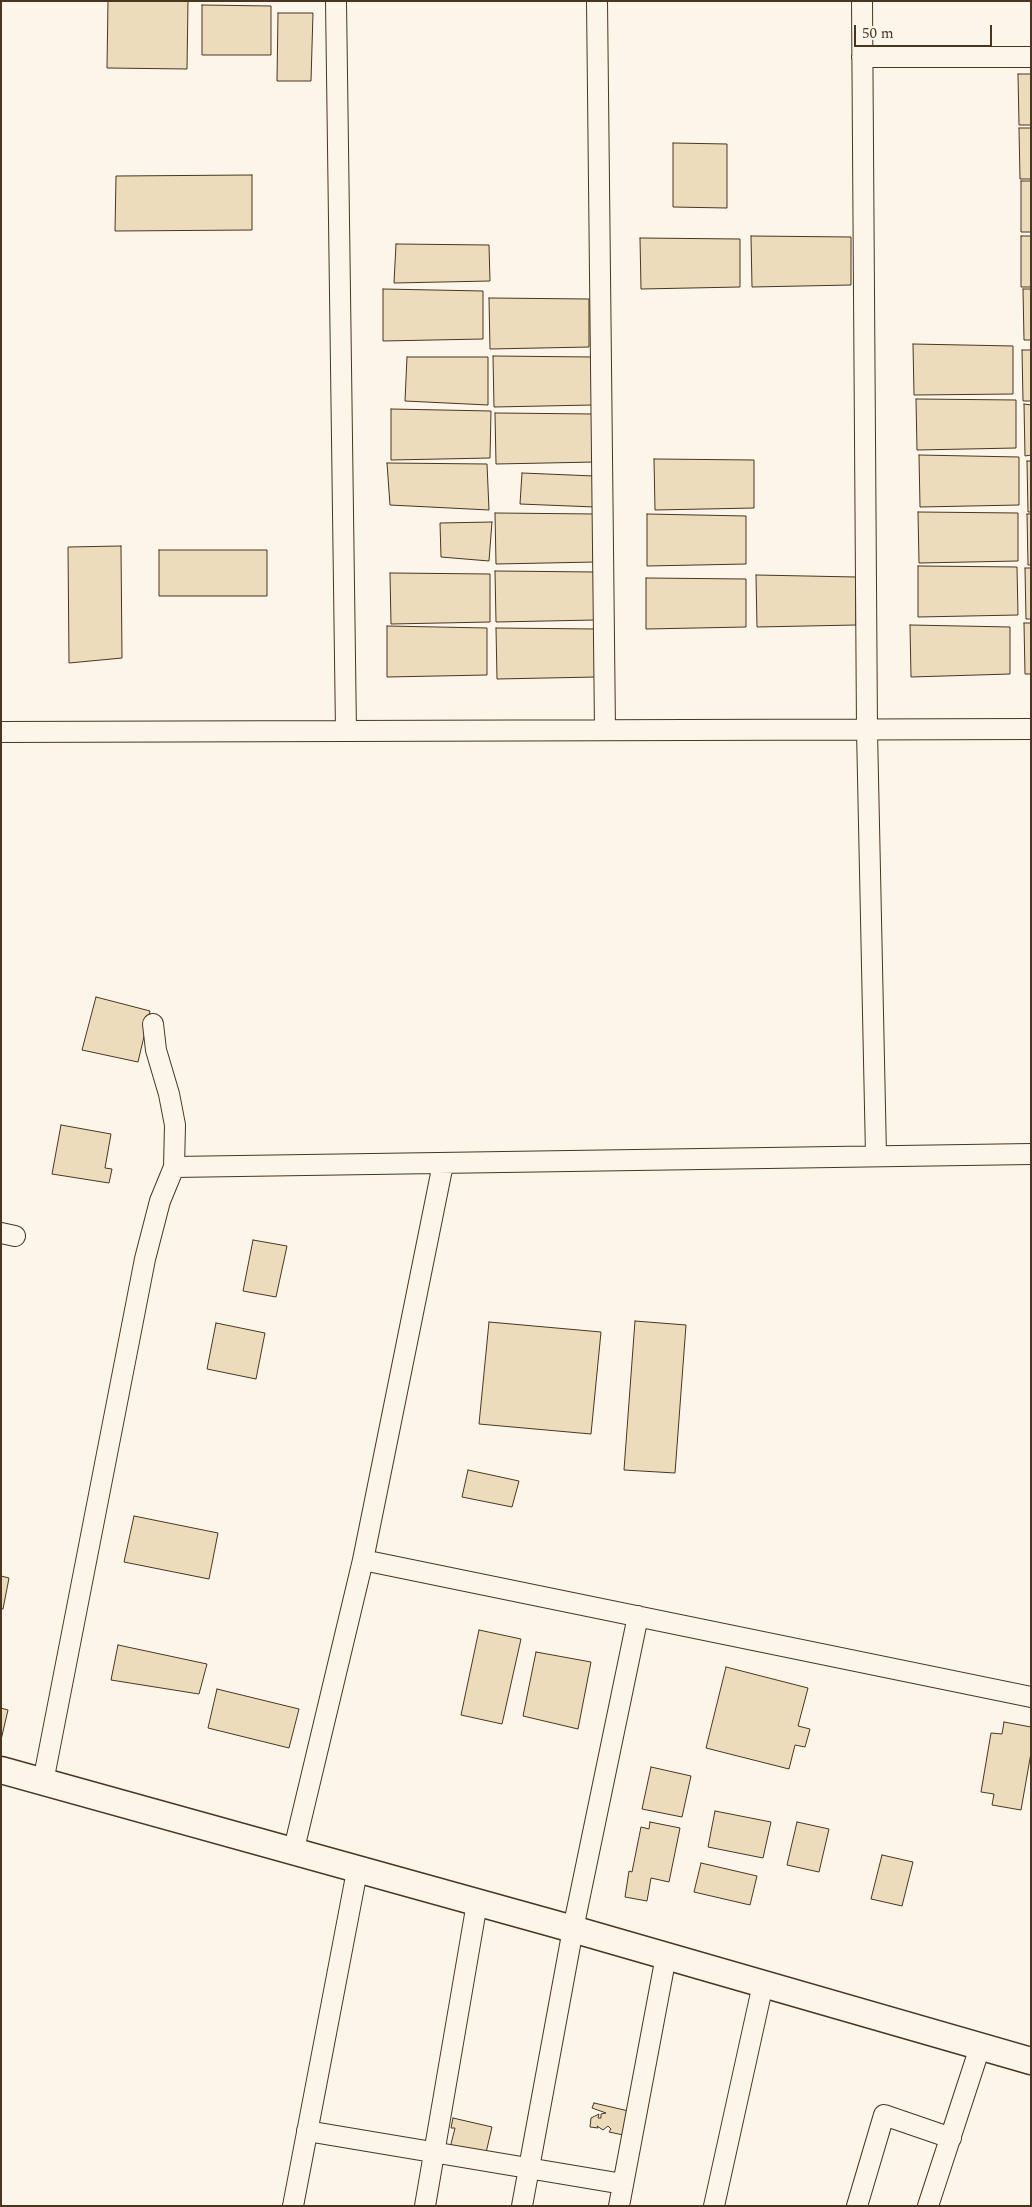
<!DOCTYPE html>
<html>
<head>
<meta charset="utf-8">
<style>
	body { margin:0 }
	#map { position:relative; width:1032px; height:2207px; overflow:hidden; background:#fbf6e9; font-family:Spectral,serif }
	canvas { display:block }
	.frame { position:absolute; inset:0; border:2px solid #4a3520; pointer-events:none }
	.scale { position:absolute; left:854px; top:25px; width:138px; height:22px; box-sizing:border-box; border:2px solid #4a3520; border-top:0; padding-left:6px; font-size:15px; line-height:18px; white-space:nowrap; color:#4a3520; -webkit-text-stroke:4px #fbf6e9; paint-order:stroke }
</style>
</head>
<body>
<div id="map">
<canvas width="1032" height="2207"></canvas>
<div class="frame"></div>
<div class="scale">50 m</div>
</div>
<script>
const c = document.querySelector('canvas').getContext('2d');
c.lineJoin = 'round';
function fillPath(path, color) { c.fillStyle = color; c.fill(path, 'evenodd'); }
const shape = rows => new Path2D(rows.map(r => 'M' + r).join(''));
function strokePath(path, color, width, dash) { c.strokeStyle = color; c.lineWidth = width; c.lineCap = dash ? 'butt' : 'round'; c.setLineDash(dash || []); c.stroke(path); }
const building = shape([
	[108,1,188,1,187,69,107,68,108,1],
	[202,5,271,6,271,55,202,55,202,5],
	[278,13,313,13,311,81,277,81,278,13],
	[1018,74,1031,74,1031,125,1019,125,1018,74],
	[1019,128,1031,128,1031,179,1020,179,1019,128],
	[673,143,727,144,727,208,673,207,673,143],
	[252,175,252,230,115,231,116,176,252,175],
	[1021,181,1031,181,1031,232,1021,232,1021,181],
	[751,236,851,237,851,285,752,287,751,236],
	[1021,236,1031,236,1031,287,1021,287,1021,236],
	[640,238,740,239,740,287,641,289,640,238],
	[396,244,489,245,490,281,394,283,396,244],
	[383,289,483,291,483,339,383,341,383,289],
	[1023,289,1031,289,1031,340,1024,340,1023,289],
	[489,298,589,299,589,347,490,349,489,298],
	[913,344,1013,346,1013,394,914,395,913,344],
	[1022,350,1031,350,1031,401,1023,401,1022,350],
	[493,356,593,357,593,405,494,407,493,356],
	[407,357,488,357,488,405,405,401,407,357],
	[916,399,1016,400,1016,448,917,450,916,399],
	[1024,404,1031,405,1031,455,1025,456,1024,404],
	[391,409,491,411,490,458,391,460,391,409],
	[495,413,595,414,595,462,496,464,495,413],
	[919,455,1019,457,1019,505,920,507,919,455],
	[654,459,754,460,754,508,655,510,654,459],
	[1027,461,1031,461,1031,512,1028,512,1027,461],
	[387,463,487,464,489,510,390,505,387,463],
	[522,473,594,476,595,507,520,504,522,473],
	[918,512,1018,513,1018,561,919,563,918,512],
	[495,513,595,514,595,562,496,564,495,513],
	[647,514,746,516,746,564,647,566,647,514],
	[1027,514,1031,514,1031,565,1028,565,1027,514],
	[492,522,489,561,441,557,440,523,492,522],
	[121,546,122,658,69,663,68,547,121,546],
	[159,550,267,550,267,596,159,596,159,550],
	[918,566,1017,567,1018,615,918,617,918,566],
	[1025,568,1031,568,1031,619,1026,619,1025,568],
	[495,571,595,572,595,620,496,622,495,571],
	[390,573,490,574,490,622,391,624,390,573],
	[756,575,856,577,856,625,757,627,756,575],
	[646,578,746,579,746,627,646,629,646,578],
	[1024,623,1031,623,1031,674,1025,674,1024,623],
	[910,625,1010,627,1010,674,911,677,910,625],
	[387,626,487,628,487,675,387,677,387,626],
	[496,628,596,629,596,677,497,679,496,628],
	[96,997,150,1011,138,1062,82,1050,96,997],
	[61,1125,111,1134,105,1168,112,1169,109,1183,52,1174,61,1125],
	[253,1240,287,1246,276,1297,243,1291,253,1240],
	[635,1321,686,1325,675,1473,624,1470,635,1321],
	[489,1322,601,1332,591,1434,479,1424,489,1322],
	[216,1323,265,1333,256,1379,207,1369,216,1323],
	[468,1470,519,1481,512,1507,462,1497,468,1470],
	[134,1516,218,1533,209,1579,124,1562,134,1516],
	[1,1576,9,1578,3,1609,1,1609,1,1576],
	[479,1630,521,1639,502,1724,461,1715,479,1630],
	[118,1645,207,1664,199,1694,111,1680,118,1645],
	[536,1652,591,1662,578,1729,523,1716,536,1652],
	[726,1667,808,1688,798,1726,810,1729,805,1747,795,1745,789,1769,706,1748,726,1667],
	[217,1689,299,1709,289,1748,208,1728,217,1689],
	[1,1708,8,1710,1,1740,1,1708],
	[1004,1722,1031,1727,1031,1753,1021,1810,992,1805,994,1794,981,1792,991,1733,1002,1734,1004,1722],
	[651,1767,691,1776,682,1817,642,1809,651,1767],
	[715,1811,771,1822,763,1858,708,1847,715,1811],
	[650,1822,680,1828,669,1882,651,1878,647,1901,625,1897,629,1871,632,1872,641,1827,649,1829,650,1822],
	[797,1822,829,1829,819,1872,787,1865,797,1822],
	[882,1855,913,1862,902,1906,871,1899,882,1855],
	[701,1863,757,1876,750,1905,694,1892,701,1863],
	[594,2103,633,2112,628,2136,609,2132,611,2129,608,2126,603,2130,597,2126,598,2128,590,2127,591,2118,599,2114,598,2118,601,2118,601,2114,606,2113,592,2108,594,2103],
	[453,2118,492,2127,485,2157,450,2148,455,2128,451,2128,453,2118]
]);
fillPath(building, '#ecdcbc');
strokePath(building, '#4a3520', 1);
const minor = shape([
	[336,1,346,731],
	[597,1,605,730],
	[862,1,867,730,876,1155],
	[862,57,1031,57],
	[1,732,1031,729],
	[174,1167,1031,1154],
	[1,1233,15,1236],
	[363,1560,443,1164],
	[43,1782,145,1259,160,1201,174,1167,175,1125,169,1094,156,1050,153,1024],
	[293,1853,363,1560,1031,1697],
	[307,2131,623,2184],
	[293,2206,357,1871],
	[425,2206,477,1903],
	[522,2206,573,1929,638,1616],
	[619,2206,666,1956],
	[714,2206,763,1984],
	[857,2206,884,2115,951,2138],
	[928,2206,980,2047]
]);
const major = shape([
	[1,1770,555,1924,1031,2061]
]);
strokePath(minor, '#4a3520', 22);
strokePath(major, '#4a3520', 29);
strokePath(minor, '#fbf6e9', 20);
strokePath(major, '#fbf6e9', 26);
</script>
</body>
</html>
